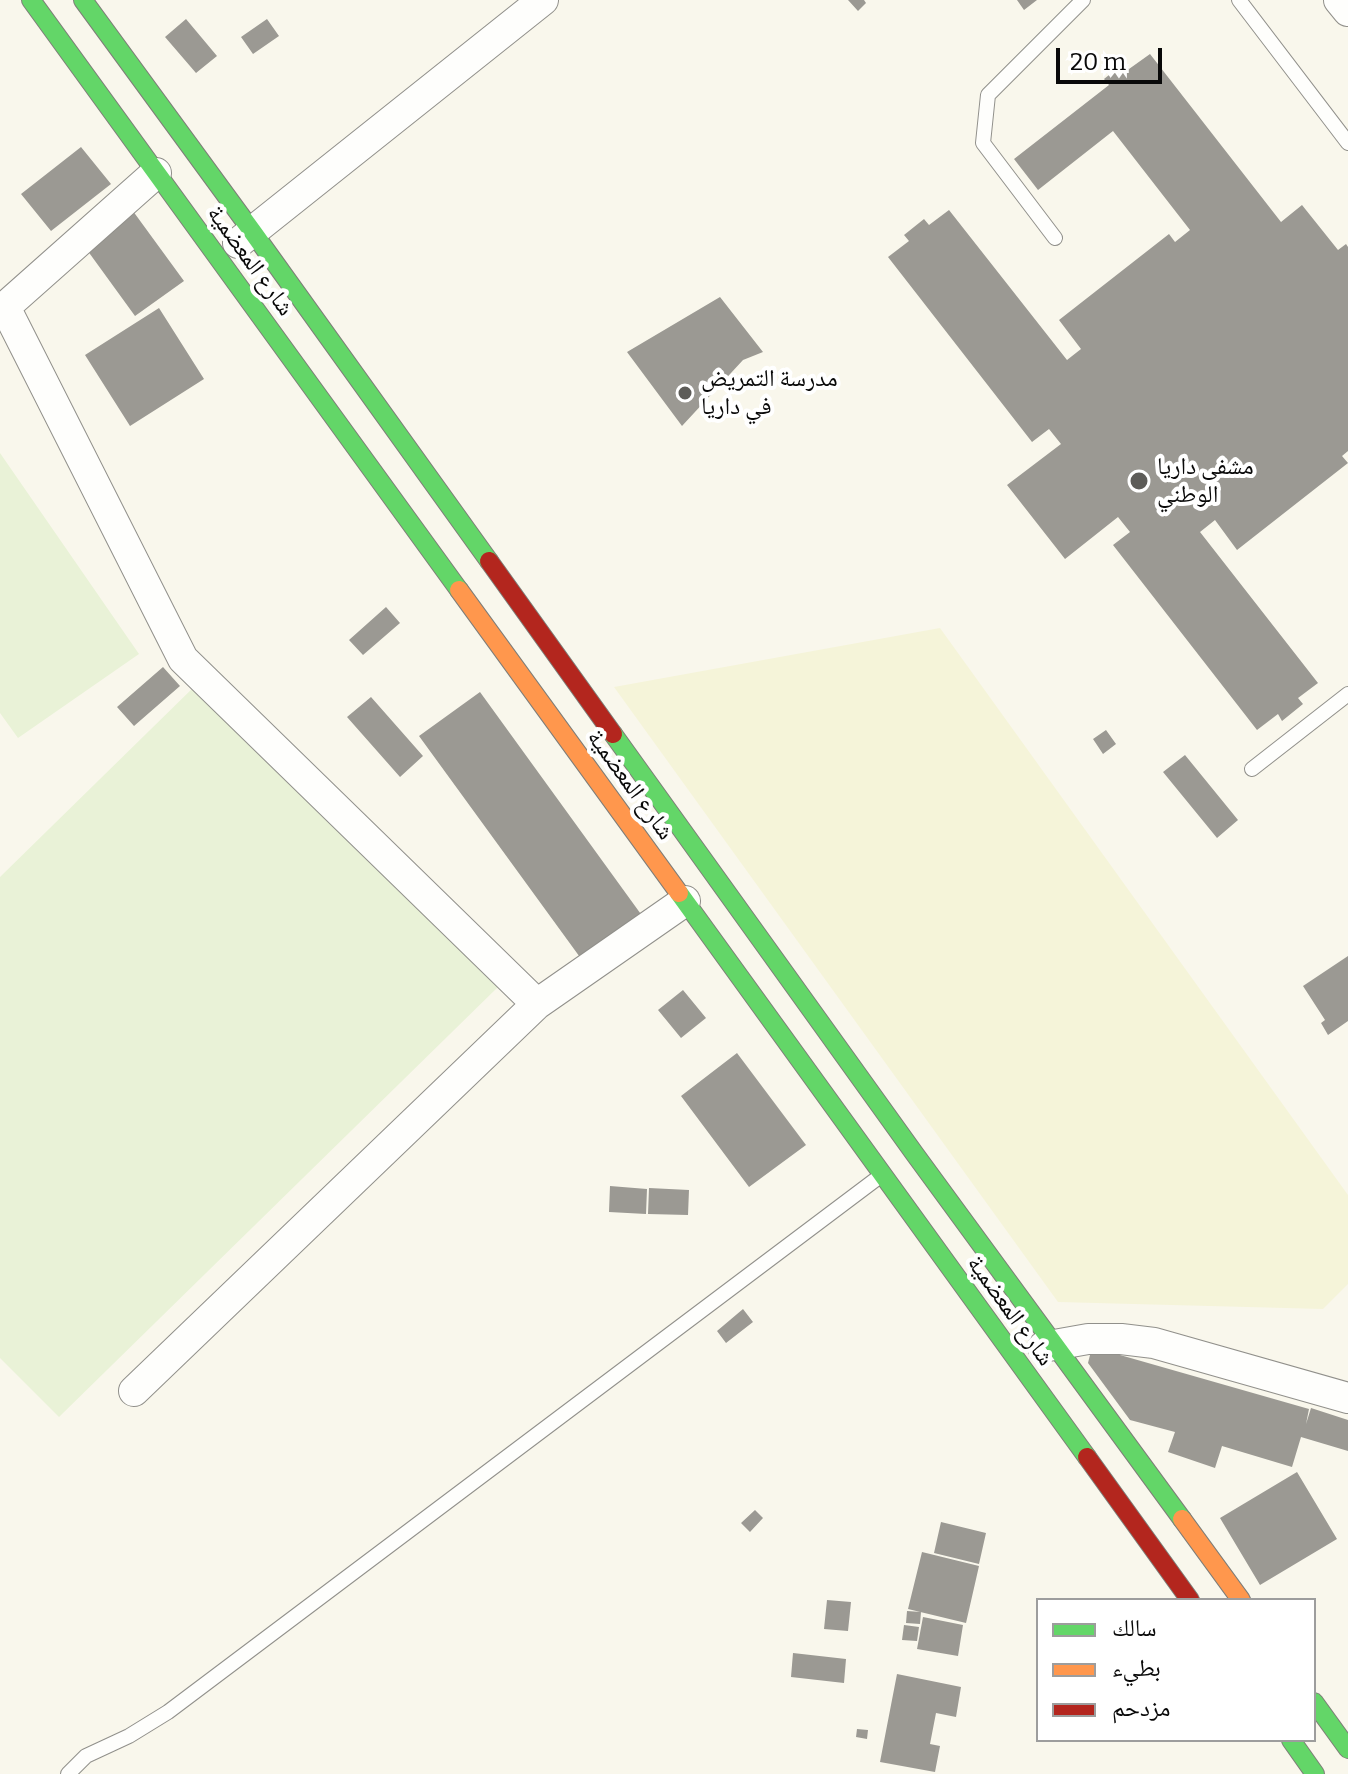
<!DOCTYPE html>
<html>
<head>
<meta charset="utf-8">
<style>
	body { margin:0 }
	#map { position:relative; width:1348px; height:1774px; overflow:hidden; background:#f9f7ec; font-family:Bitter,"Noto Naskh Arabic",serif }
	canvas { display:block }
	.legend { position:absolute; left:1036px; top:1598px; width:280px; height:144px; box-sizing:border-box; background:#fff; border:2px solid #9d9d9d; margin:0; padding:10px 14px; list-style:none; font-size:24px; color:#090909 }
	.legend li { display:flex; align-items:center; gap:16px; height:40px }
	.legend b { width:40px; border:2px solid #9d9d9d }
	.scale { position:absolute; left:1056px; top:48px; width:106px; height:36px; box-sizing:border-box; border:4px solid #090909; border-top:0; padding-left:10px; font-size:24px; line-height:28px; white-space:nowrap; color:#090909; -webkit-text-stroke:6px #fff; paint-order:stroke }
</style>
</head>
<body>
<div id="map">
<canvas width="1348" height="1774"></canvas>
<ul class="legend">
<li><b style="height:10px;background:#63d668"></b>سالك</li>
<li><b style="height:10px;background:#ff974d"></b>بطيء</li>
<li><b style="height:10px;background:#b3261e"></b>مزدحم</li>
</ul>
<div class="scale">20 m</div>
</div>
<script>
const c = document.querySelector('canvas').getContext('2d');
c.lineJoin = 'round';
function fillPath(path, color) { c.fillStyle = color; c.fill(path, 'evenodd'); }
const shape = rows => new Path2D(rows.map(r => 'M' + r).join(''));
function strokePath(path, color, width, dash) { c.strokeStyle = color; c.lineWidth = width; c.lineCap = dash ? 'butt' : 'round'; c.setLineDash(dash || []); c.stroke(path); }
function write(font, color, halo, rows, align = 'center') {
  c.font = font + ' Bitter,"Noto Naskh Arabic",serif'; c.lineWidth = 8; c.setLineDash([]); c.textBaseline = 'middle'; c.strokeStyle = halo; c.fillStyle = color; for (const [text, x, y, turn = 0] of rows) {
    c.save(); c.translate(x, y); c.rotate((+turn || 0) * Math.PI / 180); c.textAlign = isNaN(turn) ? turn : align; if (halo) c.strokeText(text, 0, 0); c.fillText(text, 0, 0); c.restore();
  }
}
fillPath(shape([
	[940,628,1348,1195,1348,1284,1323,1309,1058,1302,614,687]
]), '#f5f4d9');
fillPath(shape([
	[0,453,139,654,18,738,0,713],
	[199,682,498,987,59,1417,0,1358,0,877]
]), '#e9f2d7');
fillPath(shape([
	[848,0,864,0,866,3,858,11],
	[1017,0,1037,0,1024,10],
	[186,19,217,56,196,73,165,37],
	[267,19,279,36,253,54,241,37],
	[1150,54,1281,222,1302,205,1338,250,1346,244,1348,247,1348,451,1342,456,1348,463,1237,550,1215,520,1200,532,1318,683,1298,698,1303,704,1282,721,1278,714,1257,730,1113,545,1130,532,1118,517,1065,559,1007,485,1061,444,1049,429,1032,442,888,257,909,241,904,235,924,219,929,225,949,210,1067,360,1081,349,1059,320,1169,234,1175,242,1190,230,1113,131,1038,190,1014,159,1109,85,1104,79,1124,63,1129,69],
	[81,147,111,184,51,231,21,194],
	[130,207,184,281,135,316,82,243],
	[720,297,763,352,743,360,682,426,627,352],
	[159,308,204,379,130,426,85,355],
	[386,607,400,623,363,655,349,640],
	[163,667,180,686,134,726,117,707],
	[480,692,643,917,582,960,419,736],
	[371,697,423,756,400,777,347,717],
	[1106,730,1116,744,1103,754,1093,739],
	[1185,755,1238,820,1217,838,1163,772],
	[1348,956,1348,1021,1328,1035,1321,1023,1325,1020,1303,986],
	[683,990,706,1018,681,1038,658,1010],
	[737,1053,806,1145,749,1187,681,1096],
	[610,1186,647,1189,646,1214,609,1212],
	[649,1188,689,1190,688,1215,648,1214],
	[743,1309,753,1322,726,1343,717,1331],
	[1092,1347,1309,1409,1306,1424,1311,1408,1348,1420,1348,1451,1301,1437,1292,1467,1222,1446,1215,1468,1168,1452,1175,1432,1130,1420,1088,1363],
	[1297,1472,1337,1539,1260,1585,1220,1518],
	[755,1510,763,1518,750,1532,741,1523],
	[941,1522,986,1533,979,1564,934,1553],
	[922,1552,979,1566,966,1623,908,1609],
	[827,1600,851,1602,848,1631,824,1629],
	[907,1611,921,1612,920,1624,906,1623],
	[923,1617,963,1625,958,1656,917,1649],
	[904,1625,919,1627,917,1641,902,1640],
	[793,1653,846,1659,844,1683,791,1677],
	[897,1674,961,1687,956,1717,936,1713,930,1744,940,1746,935,1772,880,1762],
	[857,1729,868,1730,867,1739,856,1737]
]), '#9b9993');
const lane = shape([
	[1239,0,1348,143],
	[1055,238,983,143,988,95,1083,0],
	[1252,769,1348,694],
	[68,1774,86,1756,129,1736,168,1712,879,1177]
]);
const street = shape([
	[1339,0,1348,11],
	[238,243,543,0],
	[537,1004,685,901],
	[1043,1347,1088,1339,1121,1339,1154,1343,1348,1398],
	[134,1391,537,1004,183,659,5,307,156,173]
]);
const fast = shape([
	[31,0,459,590],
	[83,0,252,231,489,561],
	[613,734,914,1153,1182,1519],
	[679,893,1087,1457],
	[1314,1702,1348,1749],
	[1291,1740,1315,1774]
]);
const slow = shape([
	[459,590,679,893],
	[1182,1519,1241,1600]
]);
const jam = shape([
	[489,561,613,734],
	[1087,1457,1190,1600]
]);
strokePath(lane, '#91908b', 16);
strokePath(street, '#91908b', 32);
strokePath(fast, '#7e7d78', 20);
strokePath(slow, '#7e7d78', 20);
strokePath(jam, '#7e7d78', 20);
strokePath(lane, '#fefefc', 14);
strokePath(street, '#fefefc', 30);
strokePath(fast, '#63d668', 18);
strokePath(slow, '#ff974d', 18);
strokePath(jam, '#b3261e', 18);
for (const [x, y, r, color] of [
	[685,393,8,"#5d5c58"],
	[1139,481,10,"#5d5c58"]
]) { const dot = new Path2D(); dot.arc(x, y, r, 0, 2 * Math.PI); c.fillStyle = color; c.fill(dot); strokePath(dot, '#fff', 3); }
write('24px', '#090909', '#fff', [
	["شارع المعضمية",250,261,54],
	["شارع المعضمية",630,785,54],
	["شارع المعضمية",1010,1311,54]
]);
write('24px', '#090909', '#fff', [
	["مدرسة التمريض",701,379],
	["في داريا",701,407],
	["مشفى داريا",1157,467],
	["الوطني",1157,495]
], 'left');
</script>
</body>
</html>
